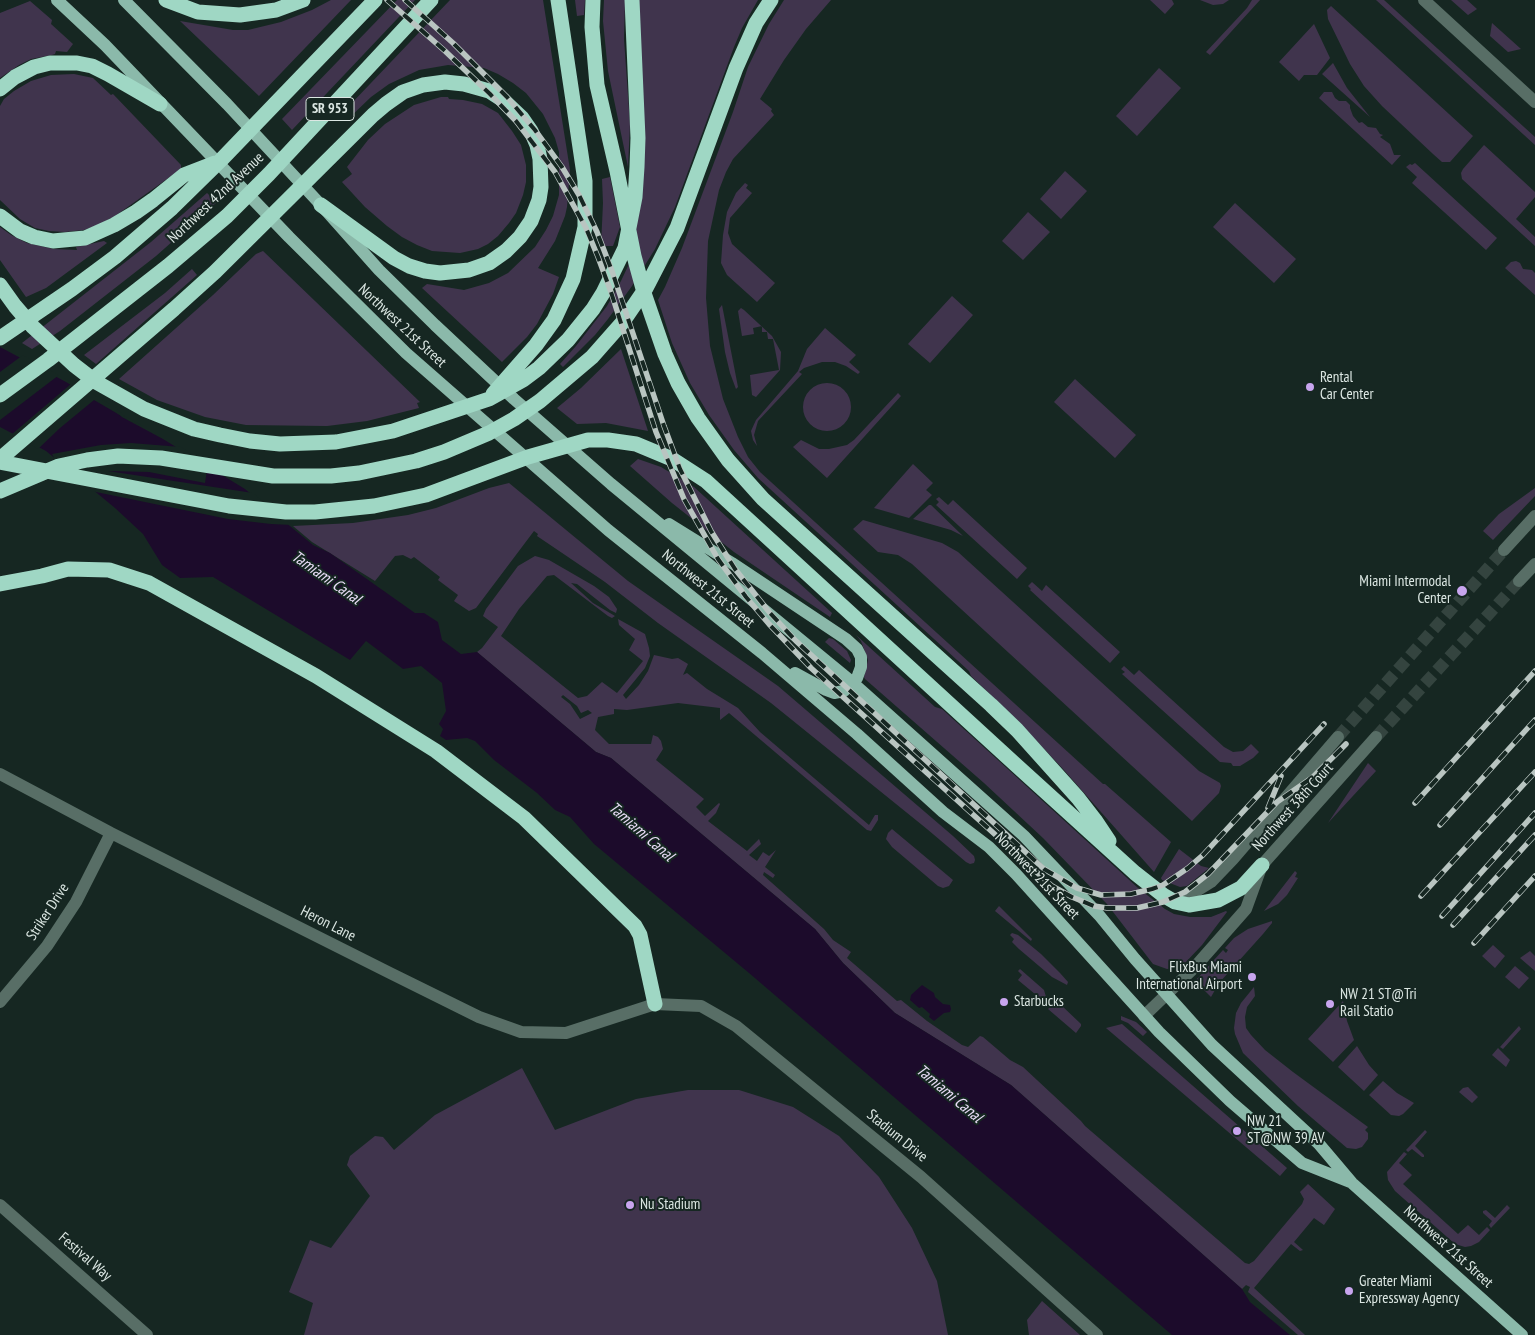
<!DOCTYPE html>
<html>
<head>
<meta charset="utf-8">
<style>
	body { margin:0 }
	canvas { display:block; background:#162722 }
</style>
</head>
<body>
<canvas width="1535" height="1335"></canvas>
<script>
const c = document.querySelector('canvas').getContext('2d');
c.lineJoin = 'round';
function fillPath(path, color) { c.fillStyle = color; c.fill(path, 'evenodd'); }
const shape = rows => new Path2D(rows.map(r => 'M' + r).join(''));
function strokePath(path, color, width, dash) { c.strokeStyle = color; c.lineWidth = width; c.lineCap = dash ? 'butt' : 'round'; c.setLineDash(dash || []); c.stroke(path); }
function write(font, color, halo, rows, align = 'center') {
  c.font = font + ' "PT Sans Narrow",sans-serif'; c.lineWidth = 4; c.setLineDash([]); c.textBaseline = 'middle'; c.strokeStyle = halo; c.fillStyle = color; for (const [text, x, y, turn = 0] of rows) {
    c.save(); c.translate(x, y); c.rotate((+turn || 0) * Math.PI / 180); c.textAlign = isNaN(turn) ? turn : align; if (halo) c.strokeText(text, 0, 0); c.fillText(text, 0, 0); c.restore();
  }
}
fillPath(shape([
	[331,0,351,0,259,96,180,21,233,30,248,30,281,22,312,10],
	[397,0,415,0,292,130,282,119],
	[450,0,543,0,570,170,567,207,565,216,555,241,538,268,559,277,553,294,537,324,527,337,502,362,422,288,427,284,464,290,489,283,508,273,535,247,546,230,553,216,559,195,559,152,555,138,543,114,526,93,513,83,498,74,484,68,448,65,419,70,389,84,371,97,347,120,350,105],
	[575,0,585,0,584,15,577,16],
	[604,0,625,0,624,39,630,124,628,167,608,71,603,21],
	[636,0,758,0,742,28,734,47,675,207,655,249,632,286,608,319,595,335,563,367,560,364,576,346,607,306,621,281,628,266,640,204],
	[784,0,831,0,806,29,784,60,760,99,772,109,771,111,774,115,733,159,726,172,719,190,708,241,706,298,710,346,723,399,738,437,748,457,760,472,1103,784,1105,784,1171,842,1154,872,1063,769,1016,719,971,676,969,671,758,478,734,450,709,415,690,383,672,343,658,300,665,287,682,248,733,112,748,67,769,24],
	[1150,0,1172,0,1174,4,1165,14],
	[1200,0,1229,0,1223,4,1213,5],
	[1252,0,1260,0,1210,55,1206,52,1247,8],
	[1376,0,1384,0,1535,137,1535,145],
	[1451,0,1467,0,1477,9,1468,15],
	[30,1,52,20,51,24,73,44,67,52,56,51,55,54,52,55,31,59,19,65,0,78,0,13],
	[1331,6,1473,136,1450,162,1442,162,1433,154,1382,106,1364,86,1350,64,1328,19,1327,10],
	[1492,23,1521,49,1508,52,1490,36],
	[1314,24,1330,58,1317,75,1304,75,1299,81,1279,62],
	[1333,63,1347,88,1370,117,1322,74],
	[1159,68,1181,88,1137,136,1116,116],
	[74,74,93,78,111,95,113,94,181,165,181,169,115,216,98,225,84,230,65,232,49,231,35,228,20,219,0,200,0,106,4,99,14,91,31,81,51,75],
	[1324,92,1332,92,1335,98,1339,101,1346,101,1350,105,1350,108,1353,116,1359,123,1362,122,1368,127,1376,128,1380,134,1383,135,1380,137,1390,144,1394,155,1401,155,1392,165,1319,98],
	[441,97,448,97,449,99,463,100,482,104,498,113,512,131,521,145,526,165,526,182,523,195,516,213,509,223,498,236,488,244,478,249,460,253,432,251,417,245,402,237,387,226,365,207,342,182,352,174,347,167,368,140,385,124,414,105],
	[1484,145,1535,192,1535,197,1516,219,1535,237,1535,246,1462,179,1461,173,1463,169],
	[1415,163,1497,238,1486,250,1412,183,1417,177,1406,167,1410,164,1412,165],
	[1065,171,1087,191,1061,219,1040,199],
	[610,177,620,227,613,246,601,246,603,203,602,179],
	[745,183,748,185,746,188,752,193,730,218,728,233,732,244,775,283,757,302,727,275,721,263,723,235,727,212,736,193],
	[207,193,217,202,156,256,60,331,32,349,22,343,151,242],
	[1235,203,1296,259,1274,283,1213,227],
	[1028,212,1050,232,1023,260,1002,241],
	[0,227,11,235,27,243,54,249,77,250,76,247,104,241,107,243,46,288,26,297,0,260],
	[263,251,420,402,417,403,419,408,367,421,327,426,246,425,205,417,157,400,119,379,213,295,256,254],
	[1516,261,1520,263,1523,269,1532,270,1535,273,1535,295,1505,268,1511,262],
	[192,269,197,275,96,364,84,355,165,293],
	[952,296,973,315,930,363,908,344],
	[722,305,738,387,736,389,730,373,725,352,719,309],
	[741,308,744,310,772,336,781,352,780,370,756,397,752,395,750,375,779,370,773,339,768,339,767,332,762,332,762,326,753,328,754,334,742,336,738,311],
	[825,328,856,355,849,362,860,372,858,374,846,366,835,362,822,362,804,368,799,372,802,374,758,421,754,435,757,446,753,440,751,431,756,420,798,371,807,349],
	[621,349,648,431,606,423,577,424,557,408,581,388],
	[1075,379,1136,435,1115,458,1054,402],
	'803 407a24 24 0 1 1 48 0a24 24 0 1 1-48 0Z',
	[898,393,901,396,827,478,793,447,801,440,819,449,829,449,847,445,854,440],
	[638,459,661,467,694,487,832,613,830,617,734,552,672,503,630,466],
	[913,464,933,483,926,490,932,495,909,518,874,508],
	[509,483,628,581,778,686,953,836,974,856,975,860,974,863,970,864,966,862,927,829,771,703,658,623,605,582,537,536,538,534,534,531,476,608,469,611,454,601,458,595,438,580,440,577,414,557,411,559,403,555,395,556,375,581,312,542,293,526,353,523,408,515,436,508,489,488],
	[1535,488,1535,496,1493,540,1483,531,1499,514],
	[939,497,948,505,953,500,1027,568,1017,579,936,505,939,502,936,499],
	[929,505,931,505,963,536,951,530,913,519],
	[863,520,942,543,958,552,1199,771,1220,783,1221,786,1219,793,1192,821,912,564,898,555,878,552,853,529],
	[535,556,549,560,594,586,609,597,617,609,616,613,610,610,577,584,571,583,593,603,615,616,612,618,608,616,554,575,547,576,519,609,501,636,578,698,587,696,602,682,617,693,643,661,629,650,635,639,619,625,618,619,645,634,649,648,650,656,645,668,623,695,626,699,639,685,648,671,654,655,672,659,678,658,688,664,683,675,687,673,707,689,738,708,760,732,869,825,875,815,878,815,878,820,871,831,867,830,729,713,720,720,720,708,678,703,627,710,614,709,614,714,598,717,595,730,609,744,651,744,653,735,658,737,661,741,663,749,656,760,704,799,696,807,705,816,719,803,720,804,716,813,708,821,747,851,759,839,761,844,749,855,757,861,763,852,769,856,776,850,765,867,775,875,773,878,764,872,763,875,824,929,833,940,851,952,847,958,897,1001,901,1000,927,1021,962,1045,968,1047,980,1036,983,1037,1010,1060,1023,1067,1081,1121,1085,1126,1245,1263,1249,1264,1254,1261,1302,1204,1304,1199,1300,1192,1308,1184,1335,1209,1324,1225,1314,1218,1294,1242,1303,1250,1300,1251,1291,1244,1254,1288,1305,1335,1298,1335,1248,1292,1250,1287,1246,1285,1242,1289,1011,1085,895,1013,843,963,815,929,611,758,596,752,477,652,482,648,498,627,483,616,486,609,518,566],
	[563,695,577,706,581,713,588,710,592,713,580,719,570,704,561,697],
	[1032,582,1042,591,1046,585,1120,652,1110,663,1030,590,1031,589,1028,586],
	[856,635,935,707,942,709,1138,888,1165,909,1174,914,1190,917,1211,917,1226,911,1227,912,1202,945,1184,964,1175,968,1167,969,1153,964,1107,904,1043,838,984,783,865,679,864,677,868,660,861,641],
	[829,638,833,639,847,651,851,660,850,663,825,642],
	[1124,666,1134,675,1139,670,1224,747,1233,752,1243,751,1251,744,1259,752,1253,758,1240,766,1233,766,1231,763,1220,762,1122,674,1125,672,1121,669],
	[1368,763,1376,771,1328,823],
	[892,829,953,880,949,886,943,888,938,886,892,847,886,839,888,833],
	[1179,849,1201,866,1209,868,1187,886,1180,887,1162,880,1161,878],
	[1295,871,1297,873,1295,877,1298,878,1287,895,1278,904,1264,911],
	[999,906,1032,939,1031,941,995,911],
	[1272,921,1272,923,1263,934,1219,983,1211,997,1195,981,1223,950,1226,953,1228,950,1225,948,1234,938,1248,929],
	[1012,933,1018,935,1041,954,1060,973,1068,982,1067,985,1052,977,1019,949,1012,942,1014,939,1010,935],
	[1493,945,1505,956,1495,968,1482,956],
	[1530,951,1535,956,1535,971,1520,958],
	[1515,966,1529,978,1519,989,1505,977],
	[1020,969,1044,990,1046,997,1042,1002,1041,999,1018,980,1022,975,1018,971],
	[1254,987,1255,996,1247,1007,1245,1017,1246,1028,1251,1035,1265,1050,1293,1072,1368,1127,1365,1130,1368,1133,1368,1139,1362,1147,1356,1149,1347,1148,1298,1106,1243,1053,1235,1034,1234,1028,1236,1013,1241,1003],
	[1343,1001,1347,1021,1354,1040,1333,1062,1308,1039],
	[1054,1003,1061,1005,1081,1024,1081,1026,1076,1033,1048,1009],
	[1121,1016,1136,1022,1147,1032,1143,1036,1128,1023,1121,1020],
	[1122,1024,1287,1168,1280,1176,1106,1028],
	[1519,1026,1521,1029,1503,1049,1500,1047],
	[1357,1046,1369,1065,1378,1075,1364,1091,1338,1067],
	[1498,1048,1510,1060,1506,1067,1492,1055],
	[522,1068,555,1130,636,1099,688,1090,739,1090,793,1107,839,1136,879,1177,912,1228,937,1281,948,1335,304,1335,313,1303,289,1292,310,1240,331,1248,370,1196,347,1165,350,1156,375,1136,383,1137,394,1150,435,1115],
	[1383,1081,1397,1093,1414,1103,1403,1114,1399,1116,1391,1115,1369,1095],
	[1468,1087,1478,1097,1472,1103,1459,1092,1463,1088],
	[1425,1130,1427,1132,1415,1146,1424,1155,1424,1157,1422,1157,1412,1149,1408,1152,1406,1150],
	[1404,1152,1407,1154,1399,1163,1412,1175,1403,1184,1458,1234,1468,1225,1479,1235,1487,1227,1490,1230,1479,1242,1471,1246,1465,1247,1455,1244,1395,1191,1388,1180,1387,1172],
	[1507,1205,1510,1208,1491,1228,1489,1225,1492,1221,1483,1213,1483,1211,1486,1210,1495,1218],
	[1042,1301,1080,1335,1029,1335,1027,1320]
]), '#40344d');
fillPath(shape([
	[0,347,66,382,115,411,122,417,163,439,245,489,313,545,330,553,415,613,424,613,438,622,442,640,461,654,477,652,596,752,611,758,815,929,843,963,895,1013,1011,1085,1242,1289,1250,1302,1290,1335,1172,1335,749,973,594,844,570,817,555,810,537,793,494,760,475,741,467,738,446,740,440,736,443,729,439,724,446,711,442,683,421,666,403,669,366,641,350,660,213,577,180,578,162,565,143,534,115,508,46,451,0,427],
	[922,985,934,993,935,997,943,1004,950,1005,951,1009,950,1012,944,1013,934,1021,929,1017,930,1014,922,1007,919,1008,910,1000,911,995]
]), '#1c0b2b');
fillPath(shape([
	[23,355,59,375,0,420,0,372],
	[64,378,117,408,123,415,143,426,130,421,94,400,60,428,38,449,11,435,71,384],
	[131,443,181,447,208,464,205,483,149,472,108,471,253,493,292,525,271,524,228,519,91,491,56,462,52,454,101,445]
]), '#162722');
strokePath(shape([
	[1338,737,1504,550],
	[1376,737,1519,581]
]), '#34443f', 12, [12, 6]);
strokePath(shape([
	[1424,0,1535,102],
	[1504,550,1535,516],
	[1519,581,1535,564],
	[0,774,111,833,390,973,479,1017,521,1032,566,1033,655,1004,701,1006,736,1026,921,1177,1097,1335],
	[1175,902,1187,897,1211,882,1233,859,1338,737],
	[0,1002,47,946,76,902,111,833],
	[1144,1016,1194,968,1246,909,1262,865,1376,737],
	[0,1205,147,1335]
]), '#586e66', 12);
strokePath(shape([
	[57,0,105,45,289,237,406,353,608,530,762,653,857,734,943,812,989,847,1016,874,1159,1032,1230,1101,1302,1163,1350,1182],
	[124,0,227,104,321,205,379,270,435,325,514,399,611,484,853,683,1024,836,1099,915,1135,959,1212,1045,1319,1144,1352,1183,1522,1335],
	[669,524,732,563,846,639,857,649,861,657,861,667,857,678,844,691,834,693,826,690,795,673]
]), '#8bb9aa', 12);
strokePath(shape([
	[166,0,198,12,240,15,276,10,303,0],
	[593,0,592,27,597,85,617,171,634,256,645,296,665,354,678,383,698,418,728,460,763,499,991,705,1017,730,1078,798,1095,820,1109,841],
	[0,89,15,77,34,67,50,63,77,63,92,66,108,74,160,104],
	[0,216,20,231,34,237,53,241,85,238,114,225,136,212,153,200,184,175,215,163],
	[0,285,15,306,33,327,74,365,96,382,144,409,194,429,220,435,250,441,280,444,336,442,393,431,489,399,523,380,539,368,568,340,593,309,603,293,625,248,635,197,637,167,638,138,632,0],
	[0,338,72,289,115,257,172,208,221,160,375,0],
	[493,394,536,345,554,320,573,279,585,227,585,181,558,0],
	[0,395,48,360,168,266,227,216,269,174,431,0],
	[0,459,174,309,215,272,373,115,386,104,403,92,423,85,445,82,464,84,489,91,503,100,522,118,531,131,537,145,540,159,541,187,539,200,531,221,520,237,506,251,489,263,469,270,440,273,425,271,409,266,394,258,321,205],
	[0,462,229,506,286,512,315,512,374,506,426,495,528,457,588,440,608,440,636,444,672,459,706,481,1016,765,1135,873,1163,895,1175,902,1189,905,1218,900,1241,888,1262,865],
	[0,491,59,466,87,460,118,456,161,458,273,476,331,476,359,473,416,461,444,452,489,433,514,419,540,401,592,357,622,323,646,288,677,228,736,68,756,23,771,0],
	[0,584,42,576,68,569,109,570,149,583,316,676,436,751,524,818,635,926,640,935,655,1004]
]), '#9fd7c4', 15);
const rail = shape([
	[387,0,445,51,490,94,516,121,555,172,586,228,598,257,611,292,656,432,684,499,718,559,746,597,769,624,811,668,1052,886,1072,897,1094,906,1107,908,1137,908,1163,902,1185,892,1208,874,1277,802,1313,777,1346,744],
	[405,0,453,43,507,97,535,130,562,167,579,195,597,232,612,271,664,426,680,469,711,531,735,569,770,613,796,641,1044,869,1077,888,1101,895,1131,894,1152,889,1163,885,1188,868,1203,855,1324,724],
	[1415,803,1535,671],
	[1268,808,1281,776],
	[1440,825,1535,720],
	[1421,896,1535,772],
	[1442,916,1535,813],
	[1453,925,1535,835],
	[1474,943,1535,876]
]);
strokePath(rail, '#b9c5c1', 5.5);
strokePath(rail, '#162722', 4, [11]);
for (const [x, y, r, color] of [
	[1310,387,5,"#c8a5ee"],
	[1462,591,6,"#c8a5ee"],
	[1252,977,5,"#c8a5ee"],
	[1004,1002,5,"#c8a5ee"],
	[1330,1004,5,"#c8a5ee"],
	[1237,1131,5,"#c8a5ee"],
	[630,1205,5,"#c8a5ee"],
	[1349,1291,5,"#c8a5ee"]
]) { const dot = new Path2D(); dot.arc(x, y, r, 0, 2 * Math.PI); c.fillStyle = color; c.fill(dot); strokePath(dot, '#162722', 2); }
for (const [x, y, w] of [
	[330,109,48]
]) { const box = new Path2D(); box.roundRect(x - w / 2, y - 11.5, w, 23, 4); c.fillStyle = '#162722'; c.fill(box); strokePath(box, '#dce7e3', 1); }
write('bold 14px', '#dce7e3', null, [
	["SR 953",330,109]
]);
write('15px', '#dce7e3', '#162722', [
	["Northwest 42nd Avenue",216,198,-43],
	["Northwest 21st Street",402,326,43],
	["Northwest 21st Street",708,589,39],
	["Northwest 38th Court",1293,807,-48],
	["Northwest 21st Street",1037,876,46],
	["Striker Drive",48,912,-57],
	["Heron Lane",328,924,27],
	["Stadium Drive",897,1136,39],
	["Northwest 21st Street",1448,1247,42],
	["Festival Way",85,1257,41]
]);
write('15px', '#dce7e3', '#162722', [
	["Rental",1320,378],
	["Car Center",1320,395],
	["Miami Intermodal",1451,582,"right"],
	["Center",1451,599,"right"],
	["FlixBus Miami",1242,968,"right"],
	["International Airport",1242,985,"right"],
	["NW 21 ST@Tri",1340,995],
	["Rail Statio",1340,1012],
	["Starbucks",1014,1002],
	["NW 21",1247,1122],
	["ST@NW 39 AV",1247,1139],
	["Nu Stadium",640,1205],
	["Greater Miami",1359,1282],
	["Expressway Agency",1359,1299]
], 'left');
write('italic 16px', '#eadef8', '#162722', [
	["Tamiami Canal",326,578,35],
	["Tamiami Canal",641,832,41],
	["Tamiami Canal",949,1094,40]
]);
</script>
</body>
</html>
